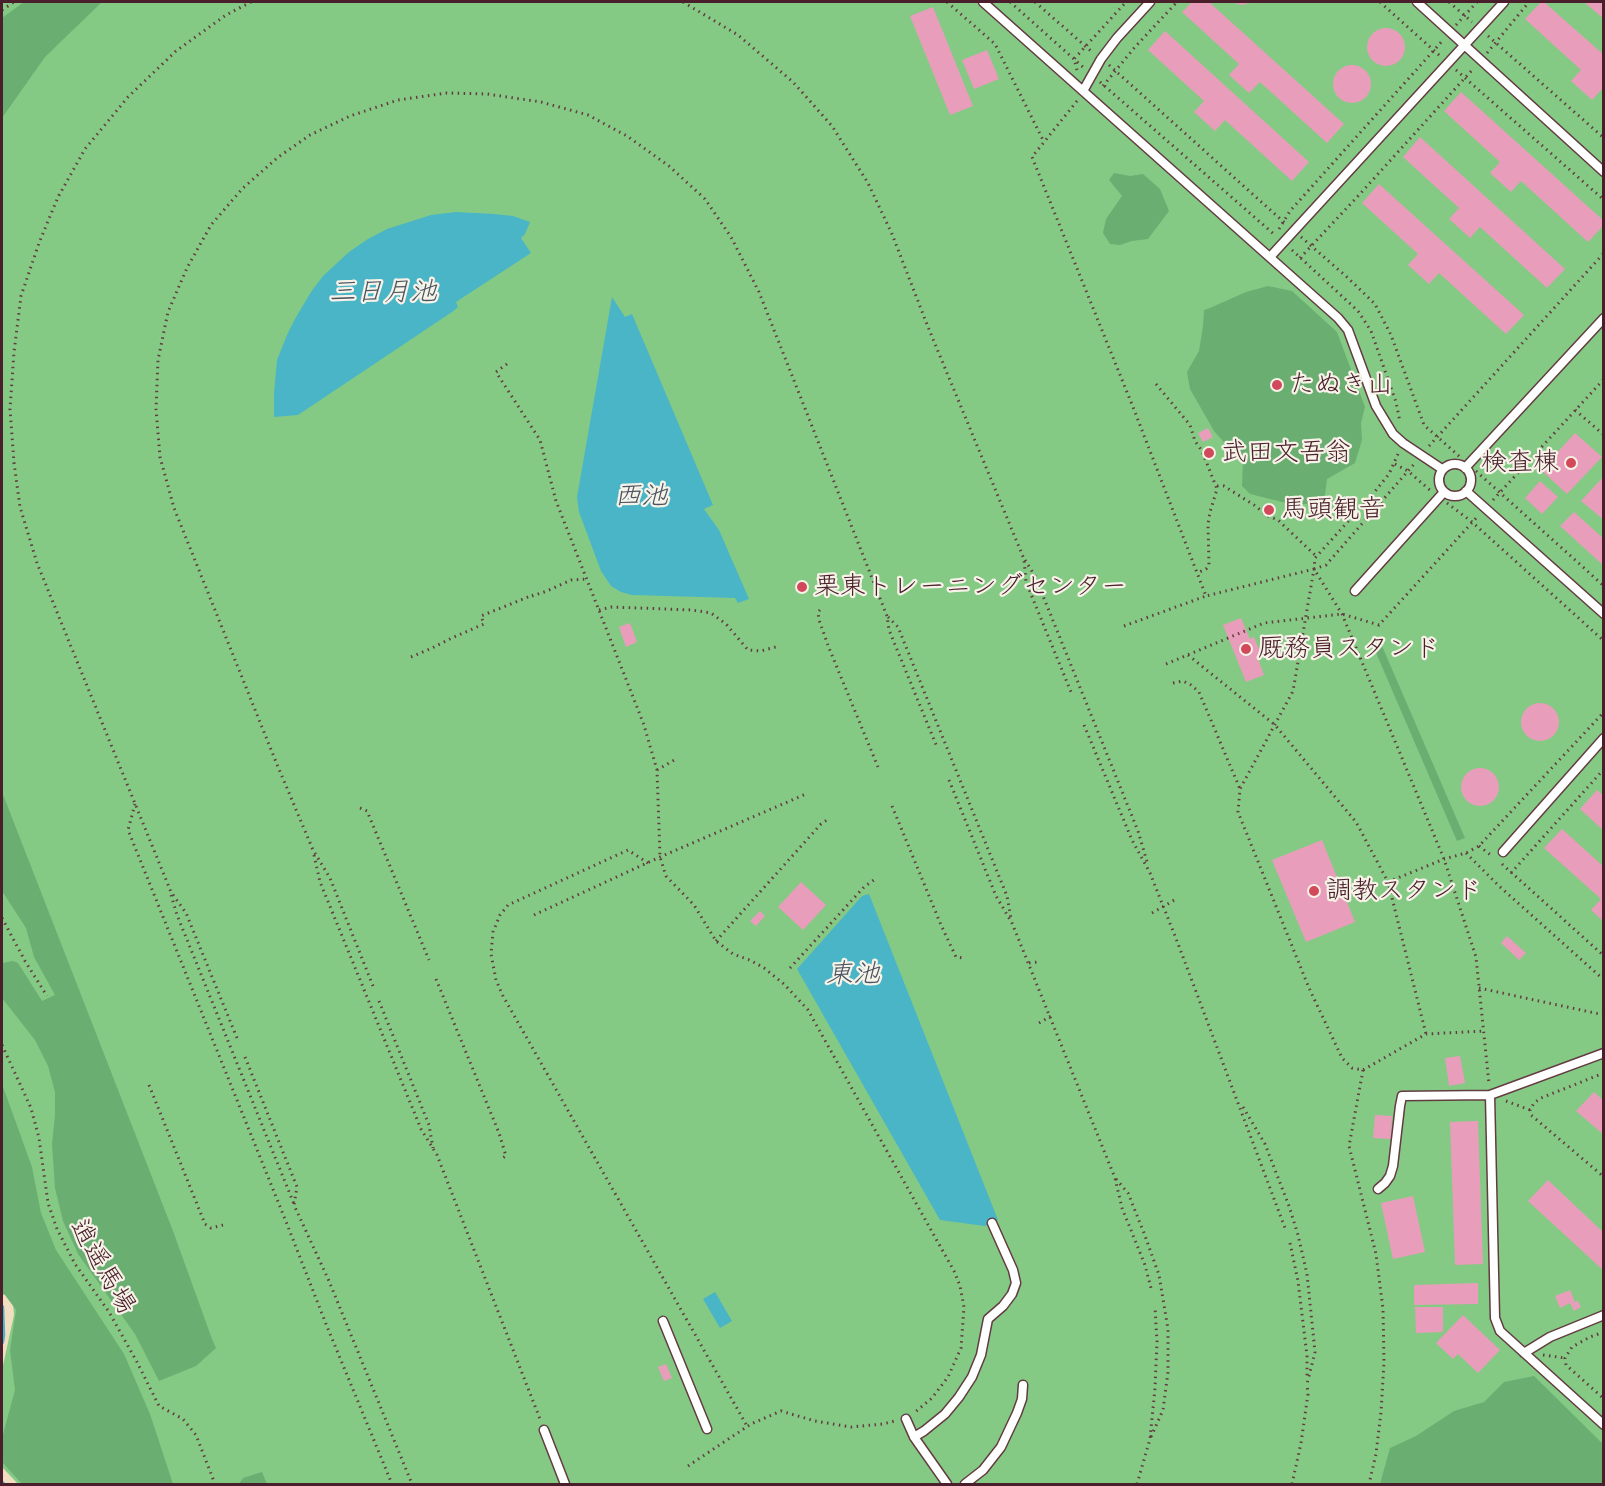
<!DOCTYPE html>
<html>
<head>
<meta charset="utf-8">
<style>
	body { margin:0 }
	#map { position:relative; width:1605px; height:1486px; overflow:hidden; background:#f1dec0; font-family:Caveat,sans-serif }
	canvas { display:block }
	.frame { position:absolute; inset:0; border:3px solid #4a1f2b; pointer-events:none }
</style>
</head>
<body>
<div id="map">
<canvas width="1605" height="1486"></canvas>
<div class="frame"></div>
</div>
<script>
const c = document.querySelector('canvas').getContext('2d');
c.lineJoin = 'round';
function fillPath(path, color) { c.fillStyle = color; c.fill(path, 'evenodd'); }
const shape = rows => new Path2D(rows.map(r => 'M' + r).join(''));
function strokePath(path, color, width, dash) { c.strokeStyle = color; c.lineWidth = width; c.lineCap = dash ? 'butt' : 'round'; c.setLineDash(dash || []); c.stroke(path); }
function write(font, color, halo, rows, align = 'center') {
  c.font = font + ' Caveat,"Klee One",sans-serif'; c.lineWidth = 4.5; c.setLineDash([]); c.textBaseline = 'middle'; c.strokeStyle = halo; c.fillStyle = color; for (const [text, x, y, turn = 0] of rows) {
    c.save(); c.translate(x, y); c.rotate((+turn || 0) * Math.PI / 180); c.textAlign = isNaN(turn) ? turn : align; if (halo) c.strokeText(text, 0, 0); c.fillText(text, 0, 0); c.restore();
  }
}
fillPath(shape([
	[2,2,1603,2,1603,1484,18,1484,2,1467,2,1370,14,1315,2,1173]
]), '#84ca85');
fillPath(shape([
	[24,2,102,2,45,57,2,118,2,18],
	[1114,173,1130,176,1143,174,1160,189,1169,211,1148,239,1132,241,1120,245,1110,244,1103,233,1106,219,1122,196,1109,180],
	[1268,286,1292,291,1337,332,1365,407,1361,423,1362,440,1355,463,1327,479,1325,495,1313,504,1290,504,1250,494,1242,486,1243,459,1229,448,1214,431,1190,389,1187,372,1199,351,1203,326,1204,310,1210,308,1246,292],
	[1379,645,1382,646,1465,838,1457,841,1374,648],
	[2,792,173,1231,212,1339,216,1348,196,1366,159,1381,135,1334,78,1254,63,1221,55,1188,52,1144,55,1115,55,1092,48,1066,35,1040,2,998,2,963,13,961,18,963,42,1001,55,995,34,957,26,928,2,891],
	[2,1084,32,1167,41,1213,56,1250,124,1354,150,1414,173,1484,22,1484,2,1462,2,1438,15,1390,10,1350,16,1310,5,1295,2,1294],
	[1534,1376,1603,1444,1603,1484,1380,1484,1390,1448,1416,1436,1454,1411,1484,1402,1504,1382],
	[262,1472,267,1484,239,1484,243,1478]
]), '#6bae72');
fillPath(shape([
	[456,212,494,214,513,216,530,222,525,234,521,238,531,253,456,302,458,307,452,312,298,415,274,417,274,393,277,360,287,335,295,319,311,292,323,276,349,252,368,239,387,229,431,215],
	[612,297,625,317,632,314,713,505,704,509,719,530,749,599,738,603,735,598,632,595,621,592,611,586,601,571,579,512,577,497],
	[869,894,998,1220,985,1226,940,1220,797,969,862,896],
	[715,1292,732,1321,720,1328,703,1299]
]), '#4ab5c7');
strokePath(shape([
	[2,1307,3,1335,2,1342],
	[2,1483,3,1484]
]), '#4ab5c7', 4.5);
fillPath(shape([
	[1192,2,1209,2,1344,124,1327,143,1260,82,1249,93,1229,75,1239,64,1182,12],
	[1232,2,1255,2,1241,5],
	[1541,2,1544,2,1604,55,1604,91,1602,89,1592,100,1571,81,1581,70,1525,19],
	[1584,2,1604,2,1604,19],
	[933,7,973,106,950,115,910,16],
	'1367 47a19 19 0 1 1 38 0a19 19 0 1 1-38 0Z',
	[1165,31,1309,162,1292,181,1225,120,1215,131,1194,112,1204,101,1148,50],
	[987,50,999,79,974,89,962,60],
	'1333 84a19 19 0 1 1 38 0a19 19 0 1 1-38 0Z',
	[1461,92,1604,221,1604,225,1588,242,1521,181,1511,192,1490,173,1500,162,1444,111],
	[1420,137,1565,269,1547,288,1480,227,1470,238,1449,219,1459,208,1403,157],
	[1379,184,1524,315,1506,334,1439,273,1429,284,1408,265,1418,254,1362,203],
	[1208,428,1213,437,1203,442,1198,433],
	[1575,433,1602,457,1567,494,1541,470],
	[1604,476,1604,520,1581,501],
	[1540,481,1558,497,1542,514,1525,498],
	[1574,512,1604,539,1604,566,1560,526],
	[1241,618,1250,639,1254,637,1261,654,1257,656,1264,675,1246,682,1223,625],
	[630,623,637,642,626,647,619,627],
	'1521 722a19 19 0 1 1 38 0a19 19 0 1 1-38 0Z',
	'1461 787a19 19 0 1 1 38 0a19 19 0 1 1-38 0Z',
	[1597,790,1604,796,1604,831,1580,809],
	[1562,829,1604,867,1604,922,1591,910,1601,899,1544,848],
	[1322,840,1355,922,1306,942,1272,860],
	[801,882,826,905,803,930,778,907],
	[760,911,765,916,756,926,750,921],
	[1507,936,1526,953,1519,960,1501,943],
	[1460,1056,1465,1083,1449,1086,1445,1058],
	[1594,1092,1604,1101,1604,1135,1576,1111],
	[1375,1115,1392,1116,1391,1139,1373,1138],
	[1478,1121,1483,1264,1455,1265,1450,1122],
	[1548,1180,1604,1233,1604,1271,1528,1201],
	[1413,1196,1425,1252,1393,1259,1381,1203],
	[1478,1283,1478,1304,1414,1305,1414,1285],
	[1570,1290,1575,1302,1578,1301,1581,1307,1574,1311,1570,1303,1560,1308,1555,1296],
	[1415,1307,1443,1307,1443,1332,1416,1333],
	[1463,1315,1500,1350,1478,1373,1458,1354,1453,1359,1436,1343],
	[666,1364,672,1378,664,1381,658,1367]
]), '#e89eba');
const lane = shape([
	[983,2,1338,318,1348,330,1376,406,1393,434,1403,443,1442,469],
	[1417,2,1604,172],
	[1083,91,1101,59,1117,38,1150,2],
	[1270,257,1504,2],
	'1439 480a16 16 0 1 1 32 0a16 16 0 1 1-32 0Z',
	[1465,468,1604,318],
	[1466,491,1604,614],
	[1355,591,1444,492],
	[1503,852,1604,738],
	[1604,1053,1490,1095,1495,1318,1500,1331,1604,1425],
	[1378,1189,1385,1183,1390,1176,1393,1166,1400,1106,1402,1096,1490,1095],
	[663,1321,707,1429],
	[1524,1353,1550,1337,1604,1315],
	[906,1419,914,1437,947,1484],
	[544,1430,565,1484],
	[914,1437,924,1431,945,1414,959,1397,972,1377,981,1355,988,1319,1003,1306,1012,1294,1016,1283,1013,1270,992,1223],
	[965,1484,983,1470,1001,1447,1017,1413,1022,1399,1023,1385]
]);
strokePath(lane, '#633c41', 11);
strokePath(shape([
	[683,2,738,35,793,82,832,126,868,183,892,234,928,327,1024,559,1026,582,1071,692],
	[947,2,995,44,1044,142],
	[1010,2,1084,68],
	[1035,2,1092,52],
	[1380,2,1440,56],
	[1449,2,1472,22],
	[2,10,14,2],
	[1456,25,1477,2],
	[1488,36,1604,138],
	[1487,53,1529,2],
	[1109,65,1287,225],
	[1077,70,1074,59,1126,2],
	[1456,70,1604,200],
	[1100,82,1276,236],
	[1103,86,1135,47,1177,2],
	[1077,101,1032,157,1133,407,1206,596,1314,569,1342,614,1444,859,1476,957,1489,1084],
	[1279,229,1290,211,1444,39],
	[1301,237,1348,278,1375,304,1391,335,1424,425,1460,457],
	[1292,250,1358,311,1371,331,1396,402,1400,422],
	[1300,258,1359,195,1473,69],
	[507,364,496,372,540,440,556,501,644,725,657,770,660,857,666,876,694,905,716,941,733,954,750,960,764,968,784,984,808,1010,954,1271,960,1286,964,1307,961,1348,948,1377,932,1398,914,1413],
	[1156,384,1190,425,1195,441,1202,451,1217,489,1210,512,1208,524,1209,565,1206,569,1197,573],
	[1575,410,1604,435],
	[1429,446,1604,253],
	[1398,454,1389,474,1372,495,1315,558,1314,569,1293,691,1240,789,1238,812,1309,988,1342,1058,1352,1068,1363,1070,1426,1034,1484,1031],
	[1395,464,1408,471,1432,492],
	[1476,471,1604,586],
	[1217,486,1224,486,1254,505,1268,516,1278,520,1316,556],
	[1493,500,1604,379],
	[1447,503,1472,522,1604,641],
	[1025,560,1035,576,1138,831,1148,865],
	[1314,569,1326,565,1415,463],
	[532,596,547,591,571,580,587,579],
	[599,610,612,607,692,610,711,613,726,624,748,650,761,651,779,646],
	[820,610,818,612,819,620,829,648,878,767],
	[888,617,898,627,1007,896,1011,918],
	[1124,626,1206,596],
	[1188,655,1275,725,1356,822,1388,882,1444,859,1466,853,1479,846,1604,712],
	[411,657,432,648,454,637,484,624,481,616,533,595],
	[1166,664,1264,623,1342,614,1379,625,1478,516],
	[1173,683,1183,681,1191,685,1199,692,1240,789],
	[1084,725,1132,840,1150,873,1177,941,1285,1228],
	[657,770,676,759],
	[949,780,996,896,1012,923,1115,1178,1122,1208,1145,1265,1152,1292],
	[135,804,128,830,285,1219,326,1324,392,1484],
	[892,806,941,925,956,957,964,958],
	[360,808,367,811,429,960],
	[1479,846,1492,856],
	[1466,853,1499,886,1604,980],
	[314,855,320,882,421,1129,437,1155,540,1419],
	[648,863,628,850,508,905,500,915,493,932,491,954,496,980,503,996,747,1426],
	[1502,864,1604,956],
	[1511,873,1604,769],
	[1389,881,1388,882,1426,1034],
	[171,895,177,915,294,1204],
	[1152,913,1176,899],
	[534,915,660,857,806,794],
	[2,918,25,961,47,996],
	[716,941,821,824,830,818],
	[1029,963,1038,962],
	[790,968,864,887,874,880],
	[436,979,499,1133,506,1156,501,1159],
	[373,986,330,878,313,850,276,762,174,508,160,457,156,409,158,360,168,312,187,268,211,225,242,189,277,158,310,135,350,116,398,100,447,93,487,94,541,102,588,115,627,136,669,166,705,199,731,237,759,292,887,616,889,630,937,747],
	[1479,988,1604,1015],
	[379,1001,429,1125,433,1148],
	[1039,1023,1051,1016],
	[237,1038,186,913,171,892,37,563,20,507,14,463,10,409,14,352,21,296,39,243,58,197,85,149,128,97,176,51,226,15,251,2],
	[2,1045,31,1108,39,1138,48,1203,57,1229,75,1264,109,1312,137,1362,159,1406,183,1419,196,1435,215,1484],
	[245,1057,297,1187,294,1205,329,1281,412,1484],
	[1363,1070,1349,1146,1376,1254,1383,1309,1384,1362,1381,1412,1376,1454,1369,1484],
	[1604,1073,1541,1098,1534,1103,1530,1110,1531,1115,1604,1177],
	[149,1085,205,1224,211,1228,223,1225],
	[1506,1101,1530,1110],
	[1243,1107,1265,1144,1289,1206,1298,1235,1307,1274,1315,1352,1307,1384],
	[1116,1179,1128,1193,1144,1233,1159,1275,1168,1329,1168,1372,1163,1410,1150,1439],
	[1290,1243,1298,1281,1307,1356,1307,1377],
	[1604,1332,1590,1337,1572,1347,1565,1358,1566,1365,1604,1399],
	[1543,1355,1565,1358],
	[688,1466,751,1424,781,1411,815,1421,851,1427,883,1424,895,1421],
	[1137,1484,1150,1439,1155,1388,1157,1342,1155,1307],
	[1292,1484,1301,1443,1308,1394,1307,1384]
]), '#633c41', 3, [1.5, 4.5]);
strokePath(lane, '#fff', 8);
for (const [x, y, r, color] of [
	[1277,385,6,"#d1495b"],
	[1209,453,6,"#d1495b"],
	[1571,463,6,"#d1495b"],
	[1269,510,6,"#d1495b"],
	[802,587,6,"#d1495b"],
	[1246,649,6,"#d1495b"],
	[1314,891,6,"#d1495b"]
]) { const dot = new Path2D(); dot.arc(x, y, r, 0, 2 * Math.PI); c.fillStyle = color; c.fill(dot); strokePath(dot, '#f7f3e8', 2); }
write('26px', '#4a1f2b', '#f7f3e8', [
	["たぬき山",1289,385],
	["武田文吾翁",1221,453],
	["検査棟",1559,463,"right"],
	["馬頭観音",1281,510],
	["栗東トレーニングセンター",814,587],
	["厩務員スタンド",1258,649],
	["調教スタンド",1326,891]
], 'left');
write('26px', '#4a1f2b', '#f7f3e8', [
	["逍遥馬場",102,1267,60]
]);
write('italic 27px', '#4a5462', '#f7f3e8', [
	["三日月池",383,293],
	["西池",641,497],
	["東池",853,975]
]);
</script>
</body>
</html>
